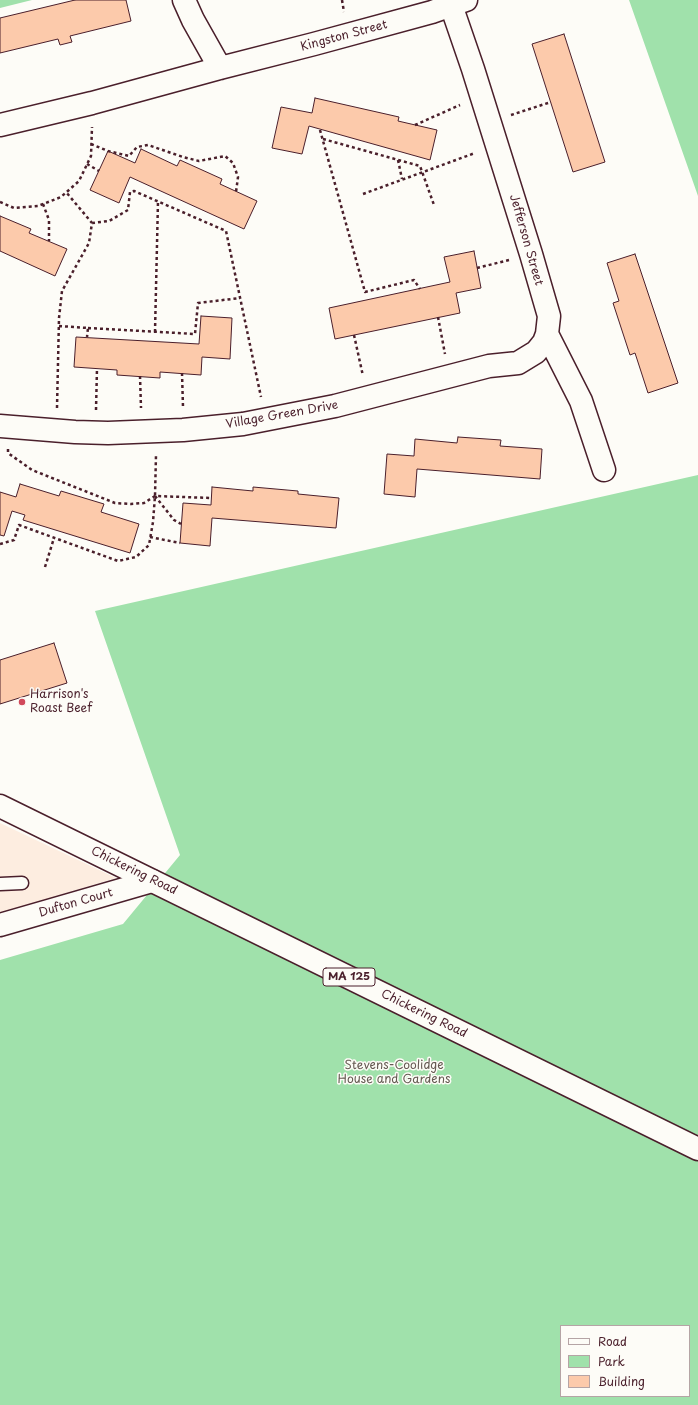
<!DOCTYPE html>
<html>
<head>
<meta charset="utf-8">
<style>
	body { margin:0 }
	#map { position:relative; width:698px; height:1405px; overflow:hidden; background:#fdfcf7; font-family:"Playpen Sans",sans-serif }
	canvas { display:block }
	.legend { position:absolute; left:560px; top:1325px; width:130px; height:72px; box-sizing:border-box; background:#fdfcf7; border:1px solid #b5a4a5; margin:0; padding:5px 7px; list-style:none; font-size:12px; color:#4a1f2b }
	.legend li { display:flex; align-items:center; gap:8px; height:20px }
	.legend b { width:20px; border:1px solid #b5a4a5 }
</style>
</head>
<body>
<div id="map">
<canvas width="698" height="1405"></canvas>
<ul class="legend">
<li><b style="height:5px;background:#fdfcf7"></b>Road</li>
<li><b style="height:11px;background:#a0e1ab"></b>Park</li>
<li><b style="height:11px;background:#fccaab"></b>Building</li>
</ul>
</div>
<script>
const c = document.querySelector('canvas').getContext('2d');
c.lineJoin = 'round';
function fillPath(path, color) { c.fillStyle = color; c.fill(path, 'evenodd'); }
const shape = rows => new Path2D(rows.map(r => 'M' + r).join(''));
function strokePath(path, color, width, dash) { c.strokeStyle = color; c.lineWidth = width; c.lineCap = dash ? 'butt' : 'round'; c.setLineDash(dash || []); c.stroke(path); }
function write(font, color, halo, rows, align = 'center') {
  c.font = font + ' "Playpen Sans",sans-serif'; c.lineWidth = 3; c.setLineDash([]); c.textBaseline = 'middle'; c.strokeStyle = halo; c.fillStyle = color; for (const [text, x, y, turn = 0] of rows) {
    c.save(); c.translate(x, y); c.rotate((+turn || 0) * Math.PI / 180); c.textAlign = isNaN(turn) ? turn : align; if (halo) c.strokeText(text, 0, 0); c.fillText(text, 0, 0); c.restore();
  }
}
fillPath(shape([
	[0,823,116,878,0,913]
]), '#fdede0');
fillPath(shape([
	[0,0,32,0,0,8],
	[629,0,698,0,698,196],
	[698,475,698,1405,0,1405,0,960,123,924,180,855,95,611],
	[561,1326,689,1326,689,1396,561,1396]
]), '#a0e1ab');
const building = shape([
	[75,0,126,0,131,21,70,36,72,42,60,45,58,39,0,53,0,18,75,0],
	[564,34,605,162,573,172,532,44,564,34],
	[315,98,399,117,398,121,437,130,430,160,309,126,302,154,272,148,281,107,312,113,315,98],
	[141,149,177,166,180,160,222,179,220,184,257,201,244,229,130,177,119,203,90,190,108,151,135,163,141,149],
	[0,216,31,229,29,233,67,249,55,276,0,251,0,216],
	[474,251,481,288,456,293,460,313,335,339,329,308,450,282,444,257,474,251],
	[635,254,678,383,648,393,635,353,630,355,613,303,619,301,607,263,635,254],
	[201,316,232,318,230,359,202,357,201,375,160,372,160,378,117,375,117,370,74,367,76,337,199,344,201,316],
	[458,437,501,440,500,446,542,449,540,479,417,469,415,497,384,494,387,454,414,456,415,439,457,443,458,437],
	[20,484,59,496,61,491,104,504,101,512,139,524,130,553,23,520,25,515,12,511,4,536,0,535,0,492,16,497,20,484],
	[212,487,253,491,253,487,298,491,298,494,339,498,336,528,212,518,210,546,180,543,183,503,211,505,212,487],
	[54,643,67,683,0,704,0,660,54,643]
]);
fillPath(building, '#fccaab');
strokePath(building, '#4a1f2b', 1);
const service = shape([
	[0,884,22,883]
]);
const minor = shape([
	[184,0,193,20,220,68],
	[451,5,473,69,531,254,549,316,547,334,581,401,604,470],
	[0,125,92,103,220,68,314,44,432,12,466,0],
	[0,426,75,432,108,433,183,430,243,424,335,406,489,366,518,363,536,352,544,342,547,334],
	[0,925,152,881]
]);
const primary = shape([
	[0,806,698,1149]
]);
strokePath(service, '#4a1f2b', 15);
strokePath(minor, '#4a1f2b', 25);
strokePath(primary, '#4a1f2b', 25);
strokePath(shape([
	[342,0,344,12],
	[511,115,551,102],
	[415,125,460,105],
	[320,130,365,292,414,280,420,289],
	[323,139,420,166,434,205],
	[91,144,108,151,129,156,137,147,148,145,183,157,199,161,225,156,233,163,238,177,236,192],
	[398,160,402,179],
	[87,164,99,171],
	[363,194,475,153],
	[0,202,14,208,38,206,61,197,79,181,91,156,92,127],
	[43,204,49,220,49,241],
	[92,223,109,221,128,210,130,192,134,191,226,231,261,397],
	[477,268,509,260],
	[438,317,445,354],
	[59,326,88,328,87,337],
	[88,328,195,334,198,303,240,298],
	[155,332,158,201],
	[354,335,363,376],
	[182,373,183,407],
	[140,376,141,408],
	[57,408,59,318,62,291,89,243,92,223,66,192],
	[96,410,97,368],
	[8,449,8,453,32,470,115,503,131,504,144,503,155,496,211,498],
	[155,496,174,520,181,524],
	[150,537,180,543],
	[0,544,14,540,19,525,118,561,136,557,149,545,153,522,155,496,156,455],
	[45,567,54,538]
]), '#4a1f2b', 2.5, [3, 3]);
strokePath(service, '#fdfcf7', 12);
strokePath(minor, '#fdfcf7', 22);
strokePath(primary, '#fdfcf7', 22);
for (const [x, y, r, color] of [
	[22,702,4,"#d1495b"]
]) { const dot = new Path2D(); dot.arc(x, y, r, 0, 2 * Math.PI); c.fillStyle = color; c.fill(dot); strokePath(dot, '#fdfcf7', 1.5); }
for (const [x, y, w] of [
	[349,977,52]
]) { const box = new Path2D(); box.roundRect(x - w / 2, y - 9, w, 18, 3); c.fillStyle = '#fdfcf7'; c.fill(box); strokePath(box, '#4a1f2b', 1); }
write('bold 11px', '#4a1f2b', null, [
	["MA 125",349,977]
]);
write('12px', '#4a1f2b', '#fdfcf7', [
	["Kingston Street",344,36,-15],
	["Jefferson Street",526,240,74],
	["Village Green Drive",282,415,-10],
	["Chickering Road",134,871,26],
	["Dufton Court",76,903,-16],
	["Chickering Road",424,1014,26]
]);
write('12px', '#4a1f2b', '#fdfcf7', [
	["Harrison's",30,695],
	["Roast Beef",30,709]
], 'left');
write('12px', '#645951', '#fdfcf7', [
	["Stevens-Coolidge",394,1066],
	["House and Gardens",394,1080]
]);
</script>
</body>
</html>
